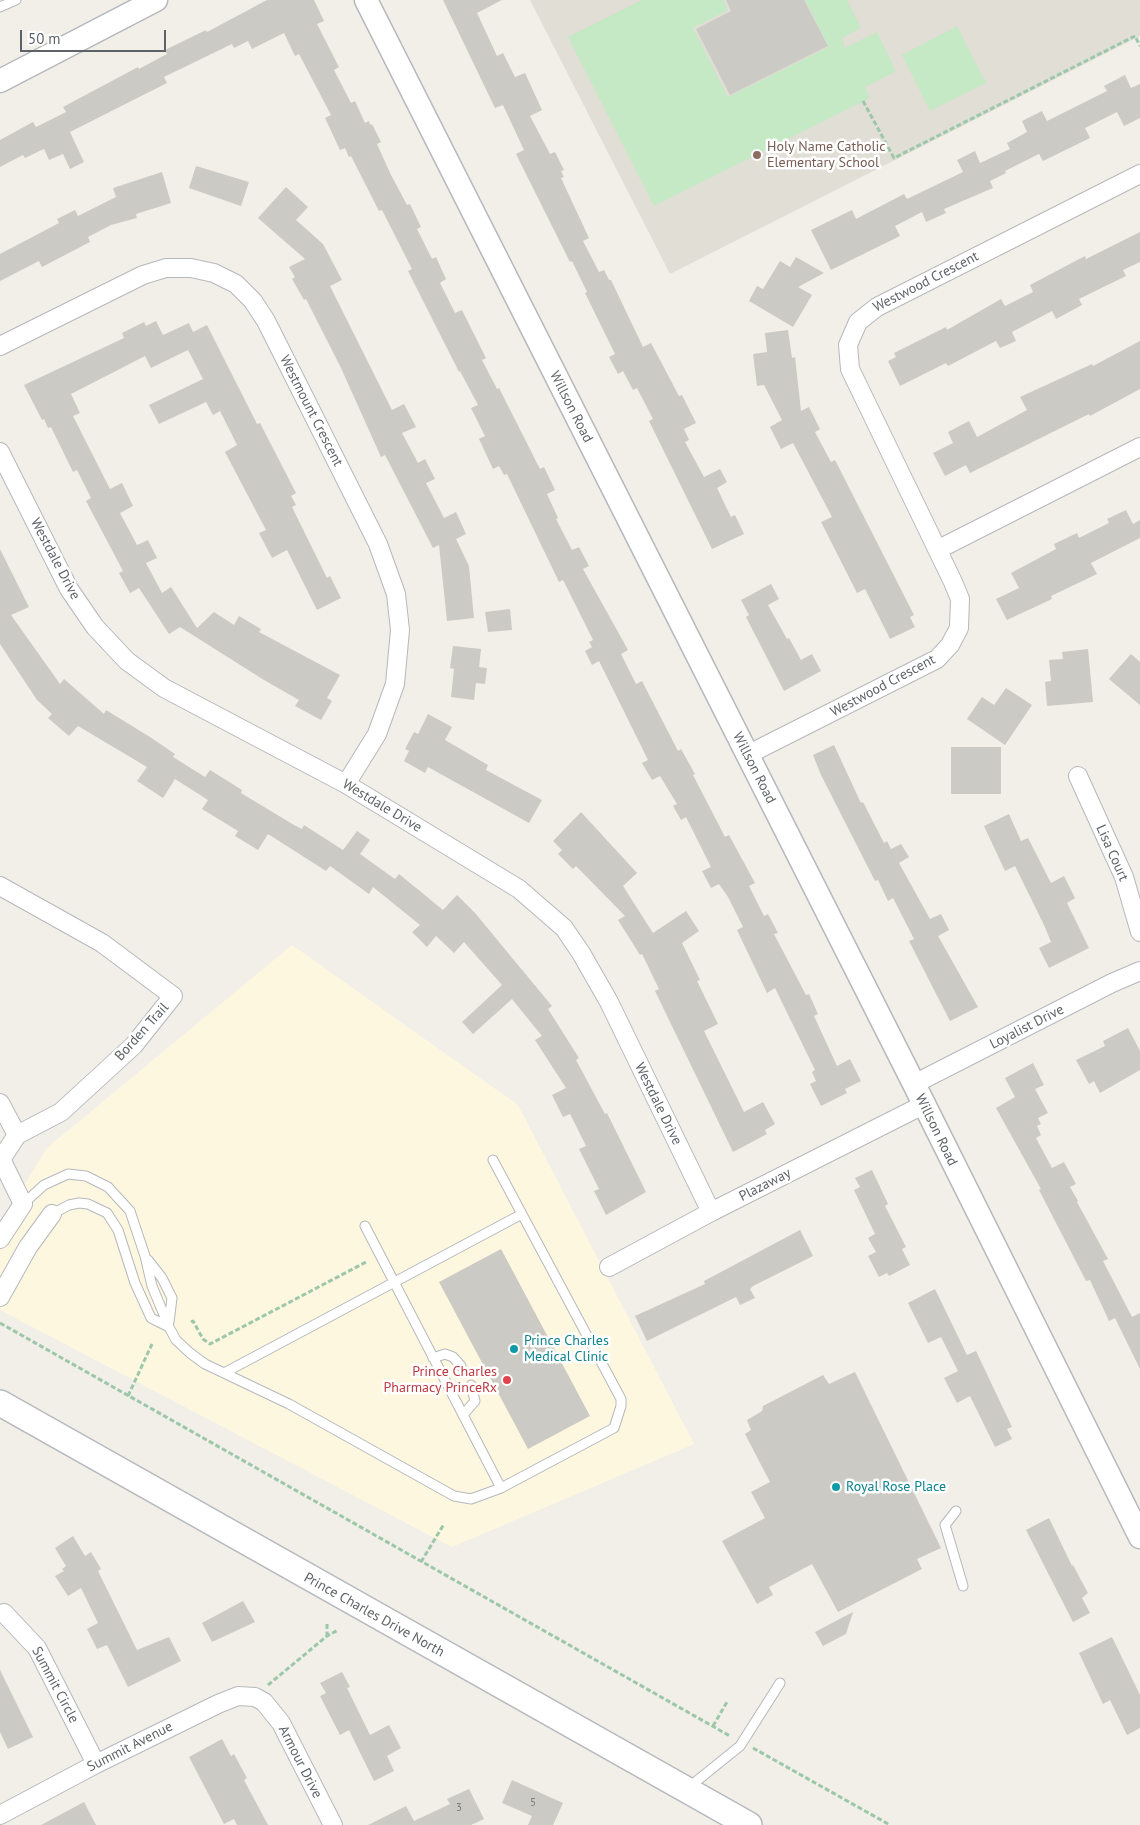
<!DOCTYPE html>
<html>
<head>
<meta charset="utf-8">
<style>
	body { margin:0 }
	#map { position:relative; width:1140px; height:1825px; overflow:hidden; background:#f1efe8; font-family:"PT Sans",sans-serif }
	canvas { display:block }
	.scale { position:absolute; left:20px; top:30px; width:146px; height:22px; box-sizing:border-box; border:2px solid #5f6368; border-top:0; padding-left:6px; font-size:15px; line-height:18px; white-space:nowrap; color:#5f6368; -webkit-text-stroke:4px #fff; paint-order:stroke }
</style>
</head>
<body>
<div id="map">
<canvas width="1140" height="1825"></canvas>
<div class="scale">50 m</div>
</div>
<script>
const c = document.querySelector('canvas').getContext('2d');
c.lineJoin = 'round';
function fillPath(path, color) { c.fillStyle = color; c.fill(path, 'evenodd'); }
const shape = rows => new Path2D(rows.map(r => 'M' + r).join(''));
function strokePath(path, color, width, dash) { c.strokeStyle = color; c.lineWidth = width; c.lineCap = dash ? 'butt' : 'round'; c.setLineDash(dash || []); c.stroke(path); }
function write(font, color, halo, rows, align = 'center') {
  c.font = font + ' "PT Sans",sans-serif'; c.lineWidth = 5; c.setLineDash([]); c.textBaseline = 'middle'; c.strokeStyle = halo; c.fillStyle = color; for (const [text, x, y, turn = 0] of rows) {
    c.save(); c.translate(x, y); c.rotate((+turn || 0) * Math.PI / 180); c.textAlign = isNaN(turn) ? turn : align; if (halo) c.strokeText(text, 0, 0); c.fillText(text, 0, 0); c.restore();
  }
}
fillPath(shape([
	[292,945,518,1105,694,1444,452,1547,0,1310,0,1224,47,1148]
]), '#fef7e0');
fillPath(shape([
	[530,0,1140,0,1140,36,670,274]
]), '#e1ded6');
fillPath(shape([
	[642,0,723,0,728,10,693,28,728,97,829,47,805,0,847,0,861,28,842,38,845,48,877,32,896,71,865,87,870,98,654,206,568,37],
	[957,26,986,83,930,111,902,55]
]), '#c5e8c5');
fillPath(shape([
	[267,0,314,0,324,21,317,24,339,67,334,70,351,103,355,101,365,123,369,121,370,125,372,124,381,142,377,144,390,173,407,205,410,204,421,227,417,229,432,259,436,257,446,279,440,283,455,313,462,310,486,358,482,360,497,389,499,388,540,469,544,467,555,490,547,494,558,518,556,519,572,550,579,547,589,566,583,569,628,650,621,654,636,684,642,681,678,751,681,749,695,774,693,775,725,837,729,835,755,883,749,886,764,916,768,914,778,933,774,934,806,995,809,994,818,1014,814,1016,837,1066,850,1059,861,1081,845,1089,847,1093,821,1106,810,1084,816,1081,812,1072,815,1070,775,988,767,993,737,930,743,927,728,897,719,884,711,888,702,871,711,867,686,817,681,820,673,806,677,804,660,776,652,780,642,763,648,760,599,661,592,665,585,651,592,647,589,642,593,640,563,580,559,582,507,474,504,475,499,466,493,469,479,439,485,436,471,408,478,405,460,371,459,372,408,271,412,269,382,210,379,211,351,156,349,157,345,148,340,150,325,118,331,115,299,54,295,56,284,33,252,49,248,41,234,48,232,44,164,77,167,83,70,132,84,162,70,169,63,154,49,160,44,149,25,158,23,155,0,167,0,140,33,122,36,127,66,112,63,107,138,67,139,69,167,54,165,50,206,30,207,32],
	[443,0,502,0,477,13,497,56,503,53,515,77,525,73,542,110,530,116,550,154,555,152,564,170,561,171,564,177,561,178,589,238,583,241,599,272,604,270,609,280,611,280,643,347,651,343,679,396,682,395,696,423,684,429,689,440,685,442,704,477,720,469,727,482,717,488,731,517,735,515,744,534,712,549,649,421,653,419,637,388,633,390,623,371,618,374,609,357,615,354,585,293,587,292,572,261,570,262,516,154,524,150,503,105,495,108],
	[726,0,804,0,828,46,730,95,696,29,731,11],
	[1125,75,1131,88,1140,84,1140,118,1124,126,1117,112,1085,128,1090,138,1043,161,1039,154,1005,171,1006,173,990,181,993,188,944,209,946,213,926,222,922,212,895,226,900,236,831,270,811,230,852,210,856,219,904,194,907,199,963,172,957,160,975,151,980,163,1010,149,1007,143,1027,132,1022,121,1042,111,1047,121,1107,91,1104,86],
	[196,166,249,182,241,206,189,188],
	[162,172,171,203,136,214,137,218,111,225,88,237,90,242,42,267,39,261,0,281,0,254,59,223,57,219,75,210,78,216,116,197,113,188],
	[286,187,308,207,296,220,323,244,342,280,330,286,392,410,404,404,416,427,402,433,418,463,425,459,435,479,426,483,444,518,456,512,466,534,456,539,469,566,474,618,447,621,439,545,433,548,385,455,381,457,341,368,306,299,304,300,292,279,295,277,289,267,305,259,258,218],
	[1140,232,1140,262,1123,270,1126,276,1079,299,1082,305,1056,319,1052,311,1012,332,1016,341,1000,348,996,341,948,366,946,363,900,386,888,361,896,357,894,353,946,327,947,330,1001,299,1005,306,1033,292,1030,285,1085,256,1086,259],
	[796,257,824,273,798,287,812,295,793,327,749,301,757,286,763,289,780,261,790,267],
	[156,321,163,335,189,323,193,332,207,325,257,424,260,423,296,493,291,496,296,505,292,507,327,578,330,576,341,598,317,610,287,550,272,558,259,533,266,530,225,452,237,445,220,411,213,415,206,402,159,424,149,405,203,379,188,350,151,368,145,356,71,394,80,413,73,416,110,489,122,483,133,506,120,513,137,545,148,540,157,558,146,563,162,593,171,587,197,628,214,612,234,625,239,616,261,629,259,632,340,675,327,698,332,701,321,720,295,706,299,700,264,680,180,627,169,634,139,588,130,593,119,573,123,571,86,501,91,498,77,470,73,472,51,427,48,428,44,419,42,420,24,385,124,338,122,333,144,322,146,326],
	[788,330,792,358,795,357,801,411,809,407,820,429,815,432,831,462,835,460,914,615,910,617,915,627,890,639,865,589,857,593,821,522,832,517,793,443,781,449,770,427,782,420,764,385,757,386,753,354,767,352,765,333],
	[1140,341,1140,389,1090,416,1089,414,970,473,966,465,945,476,933,453,953,443,948,432,969,421,977,437,1027,410,1020,397,1092,364,1093,366],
	[1126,510,1133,524,1140,520,1140,538,1091,563,1097,574,1051,596,1052,599,1007,620,996,599,1019,588,1011,573,1056,549,1054,544,1077,533,1079,538,1109,523,1107,519],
	[0,549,29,607,11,615,60,684,64,679,104,714,106,710,150,737,175,754,173,757,205,777,210,770,242,790,241,793,294,825,302,829,304,825,343,850,357,831,370,840,360,854,395,879,399,874,443,910,457,895,475,913,552,1006,548,1009,579,1058,576,1060,605,1114,607,1113,646,1192,606,1215,594,1191,599,1189,579,1149,586,1146,570,1114,563,1117,552,1095,566,1088,535,1040,542,1036,512,999,473,1034,462,1022,502,985,464,942,454,953,436,936,427,947,412,932,420,925,373,887,369,894,330,866,326,871,268,834,258,850,235,836,238,831,202,809,208,800,175,779,163,798,137,781,147,767,78,726,69,736,48,718,52,714,37,700,0,644],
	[771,584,779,599,768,605,787,639,789,638,801,660,812,654,821,671,784,691,746,617,749,615,741,600],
	[510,609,512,630,488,632,485,612],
	[453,646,481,649,479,667,487,668,485,684,476,683,474,700,451,697,454,669,450,668],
	[1088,649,1093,702,1047,706,1045,682,1051,681,1049,660,1063,659,1062,652],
	[1131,654,1140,662,1140,705,1109,679],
	[1006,688,1032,705,1005,745,967,719,982,697,994,705],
	[428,714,452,727,445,740,488,765,486,770,542,800,529,823,428,767,425,773,404,761,409,751,405,749,414,732,418,734],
	[834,745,861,803,863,802,884,843,887,841,891,849,901,844,909,857,899,863,930,919,941,914,949,930,938,936,978,1007,950,1021,909,941,914,939,893,898,888,901,878,880,875,881,821,775,813,755],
	[951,747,1001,747,1001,794,951,794],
	[581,812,637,873,623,886,653,933,686,911,699,931,682,943,700,980,697,981,718,1024,704,1031,744,1112,763,1102,775,1124,765,1130,767,1134,733,1152,655,991,659,989,642,954,640,955,618,920,625,916,576,866,573,869,558,854,562,850,553,841],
	[1009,814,1021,841,1028,838,1051,883,1064,876,1075,898,1067,903,1089,948,1049,968,1039,948,1051,942,1044,925,1015,866,1005,871,984,826],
	[1128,1028,1140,1051,1140,1070,1100,1093,1094,1081,1089,1084,1076,1060,1105,1046,1103,1041],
	[1033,1063,1044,1085,1035,1089,1048,1113,1038,1118,1041,1124,1037,1126,1041,1135,1036,1138,1052,1168,1064,1162,1076,1184,1070,1187,1078,1201,1077,1202,1108,1259,1103,1261,1132,1317,1140,1313,1140,1369,1115,1318,1109,1321,1090,1280,1086,1281,1039,1190,1041,1189,996,1108,1015,1097,1005,1078],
	[872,1170,888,1204,885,1206,906,1247,902,1249,910,1265,889,1276,887,1273,879,1277,868,1256,876,1252,868,1238,875,1234,854,1190,860,1187,855,1178],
	[800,1230,813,1256,753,1286,750,1289,755,1298,740,1305,736,1297,647,1341,635,1316,705,1284,704,1281],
	[501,1249,590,1416,528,1449,439,1282],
	[935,1289,967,1355,976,1351,1012,1427,1007,1429,1012,1439,995,1447,970,1396,957,1403,944,1378,958,1371,941,1337,928,1343,908,1303],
	[855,1372,941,1548,917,1559,922,1569,838,1612,812,1564,769,1587,773,1595,757,1604,722,1541,765,1518,751,1492,770,1482,745,1434,751,1430,747,1420,762,1411,763,1406,823,1375,829,1384],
	[1049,1518,1072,1566,1073,1565,1088,1593,1082,1598,1090,1613,1073,1622,1026,1530],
	[73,1536,85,1556,91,1552,101,1569,98,1571,137,1650,169,1637,181,1661,128,1687,107,1645,97,1649,87,1629,98,1623,81,1588,68,1596,55,1576,64,1571,62,1569,66,1566,55,1548],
	[243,1601,255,1622,212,1642,202,1623],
	[853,1612,846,1634,823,1646,815,1632],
	[1112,1637,1140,1695,1140,1728,1127,1735,1110,1700,1103,1704,1079,1653],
	[0,1670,33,1737,8,1749,0,1732],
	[342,1672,350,1687,347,1688,370,1735,389,1725,401,1748,387,1756,394,1771,374,1781,349,1730,340,1735,320,1696,326,1693,320,1683],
	[222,1739,231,1756,234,1754,247,1778,244,1780,268,1825,237,1825,234,1819,224,1824,189,1757],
	[512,1780,563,1803,553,1825,528,1825,532,1816,502,1803],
	[469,1789,484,1819,471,1825,368,1825,406,1806,414,1821,450,1804,447,1799],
	[84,1802,96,1825,41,1825]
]), '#cccac5');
const service = shape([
	[0,7,16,0],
	[23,1204,44,1185,68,1174,86,1176,108,1187,130,1211,145,1256,152,1286,169,1327,176,1340,190,1353,205,1364,289,1404,454,1496,471,1499,501,1488,614,1428,621,1406,621,1399,493,1160],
	[52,1214,69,1205,79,1203,88,1204,107,1213,118,1230,135,1283,151,1318,169,1327],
	[365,1226,501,1488],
	[148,1260,162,1278,172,1298,169,1322],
	[433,1358,445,1354,453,1357,461,1366],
	[224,1373,522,1214],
	[463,1415,475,1401,471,1385],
	[956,1511,945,1525,963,1586],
	[688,1788,740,1746,780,1683]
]);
const minor = shape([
	[0,346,143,275,166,268,191,268,214,273,236,284,253,301,266,321,378,544,396,594,400,630,395,684,377,734,346,784],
	[0,452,69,589,95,627,127,661,164,688,346,784,519,889,564,928,581,953,609,1002,711,1212],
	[939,549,1140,447],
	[747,755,937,659,950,645,959,628,960,599,953,582,850,369,848,345,858,322,877,307,1140,174],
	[1078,776,1124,877,1140,932],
	[0,886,102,943,173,996,134,1045,61,1112,17,1135,0,1161],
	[914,1084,1112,983,1140,971],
	[0,1103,17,1135],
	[1,1159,23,1204],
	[0,1239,23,1204],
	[609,1267,711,1212,923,1105],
	[0,1297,28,1247,52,1214],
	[4,1613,37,1648,96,1764],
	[0,1815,96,1764,218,1704,238,1696,255,1697,264,1702,281,1723,333,1825]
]);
const tertiary = shape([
	[366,0,914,1084,1140,1537],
	[0,81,156,0]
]);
const secondary = shape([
	[0,1403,749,1825]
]);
strokePath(service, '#b5b8bc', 11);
strokePath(minor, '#b5b8bc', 20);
strokePath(tertiary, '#b5b8bc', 25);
strokePath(secondary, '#b6babf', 28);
strokePath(shape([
	[863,101,894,158,1135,36,1140,46],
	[191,1322,193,1321,203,1339,210,1344,368,1261],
	[0,1323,730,1736],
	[128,1396,152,1344],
	[421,1562,444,1524],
	[327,1624,327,1636],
	[268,1685,327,1636,338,1630],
	[713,1726,727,1702],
	[753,1748,890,1825]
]), '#9cc7a9', 3, [5, 2.5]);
strokePath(service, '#fff', 9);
strokePath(minor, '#fff', 18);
strokePath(tertiary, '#fff', 22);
strokePath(secondary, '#fff', 25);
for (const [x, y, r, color] of [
	[757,155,5,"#8d6e63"],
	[514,1349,5,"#0f9aa8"],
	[507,1380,5,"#e0444e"],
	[836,1487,5,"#0f9aa8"]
]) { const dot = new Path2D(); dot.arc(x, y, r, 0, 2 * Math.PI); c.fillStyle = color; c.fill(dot); strokePath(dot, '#fff', 2); }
write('11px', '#7a7d7f', null, [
	["5",533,1803],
	["3",459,1808]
]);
write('14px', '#785e54', '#fff', [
	["Holy Name Catholic",767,147],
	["Elementary School",767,163]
], 'left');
write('14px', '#5f6368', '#fff', [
	["Westwood Crescent",926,282,-27],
	["Willson Road",571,407,63],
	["Westmount Crescent",311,411,63],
	["Westdale Drive",55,559,62],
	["Westwood Crescent",883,686,-28],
	["Willson Road",754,768,63],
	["Westdale Drive",382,806,31],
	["Lisa Court",1112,853,66],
	["Loyalist Drive",1027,1027,-27],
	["Borden Trail",142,1032,-48],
	["Westdale Drive",658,1104,64],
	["Willson Road",936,1130,64],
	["Plazaway",765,1185,-27],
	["Prince Charles Drive North",374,1615,29],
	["Summit Circle",55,1685,62],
	["Summit Avenue",130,1747,-27],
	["Armour Drive",300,1762,63]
]);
write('14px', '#0d838f', '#fff', [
	["Prince Charles",524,1341],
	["Medical Clinic",524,1357],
	["Royal Rose Place",846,1487]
], 'left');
write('14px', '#be3a42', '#fff', [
	["Prince Charles",497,1372],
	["Pharmacy PrinceRx",497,1388]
], 'right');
</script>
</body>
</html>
